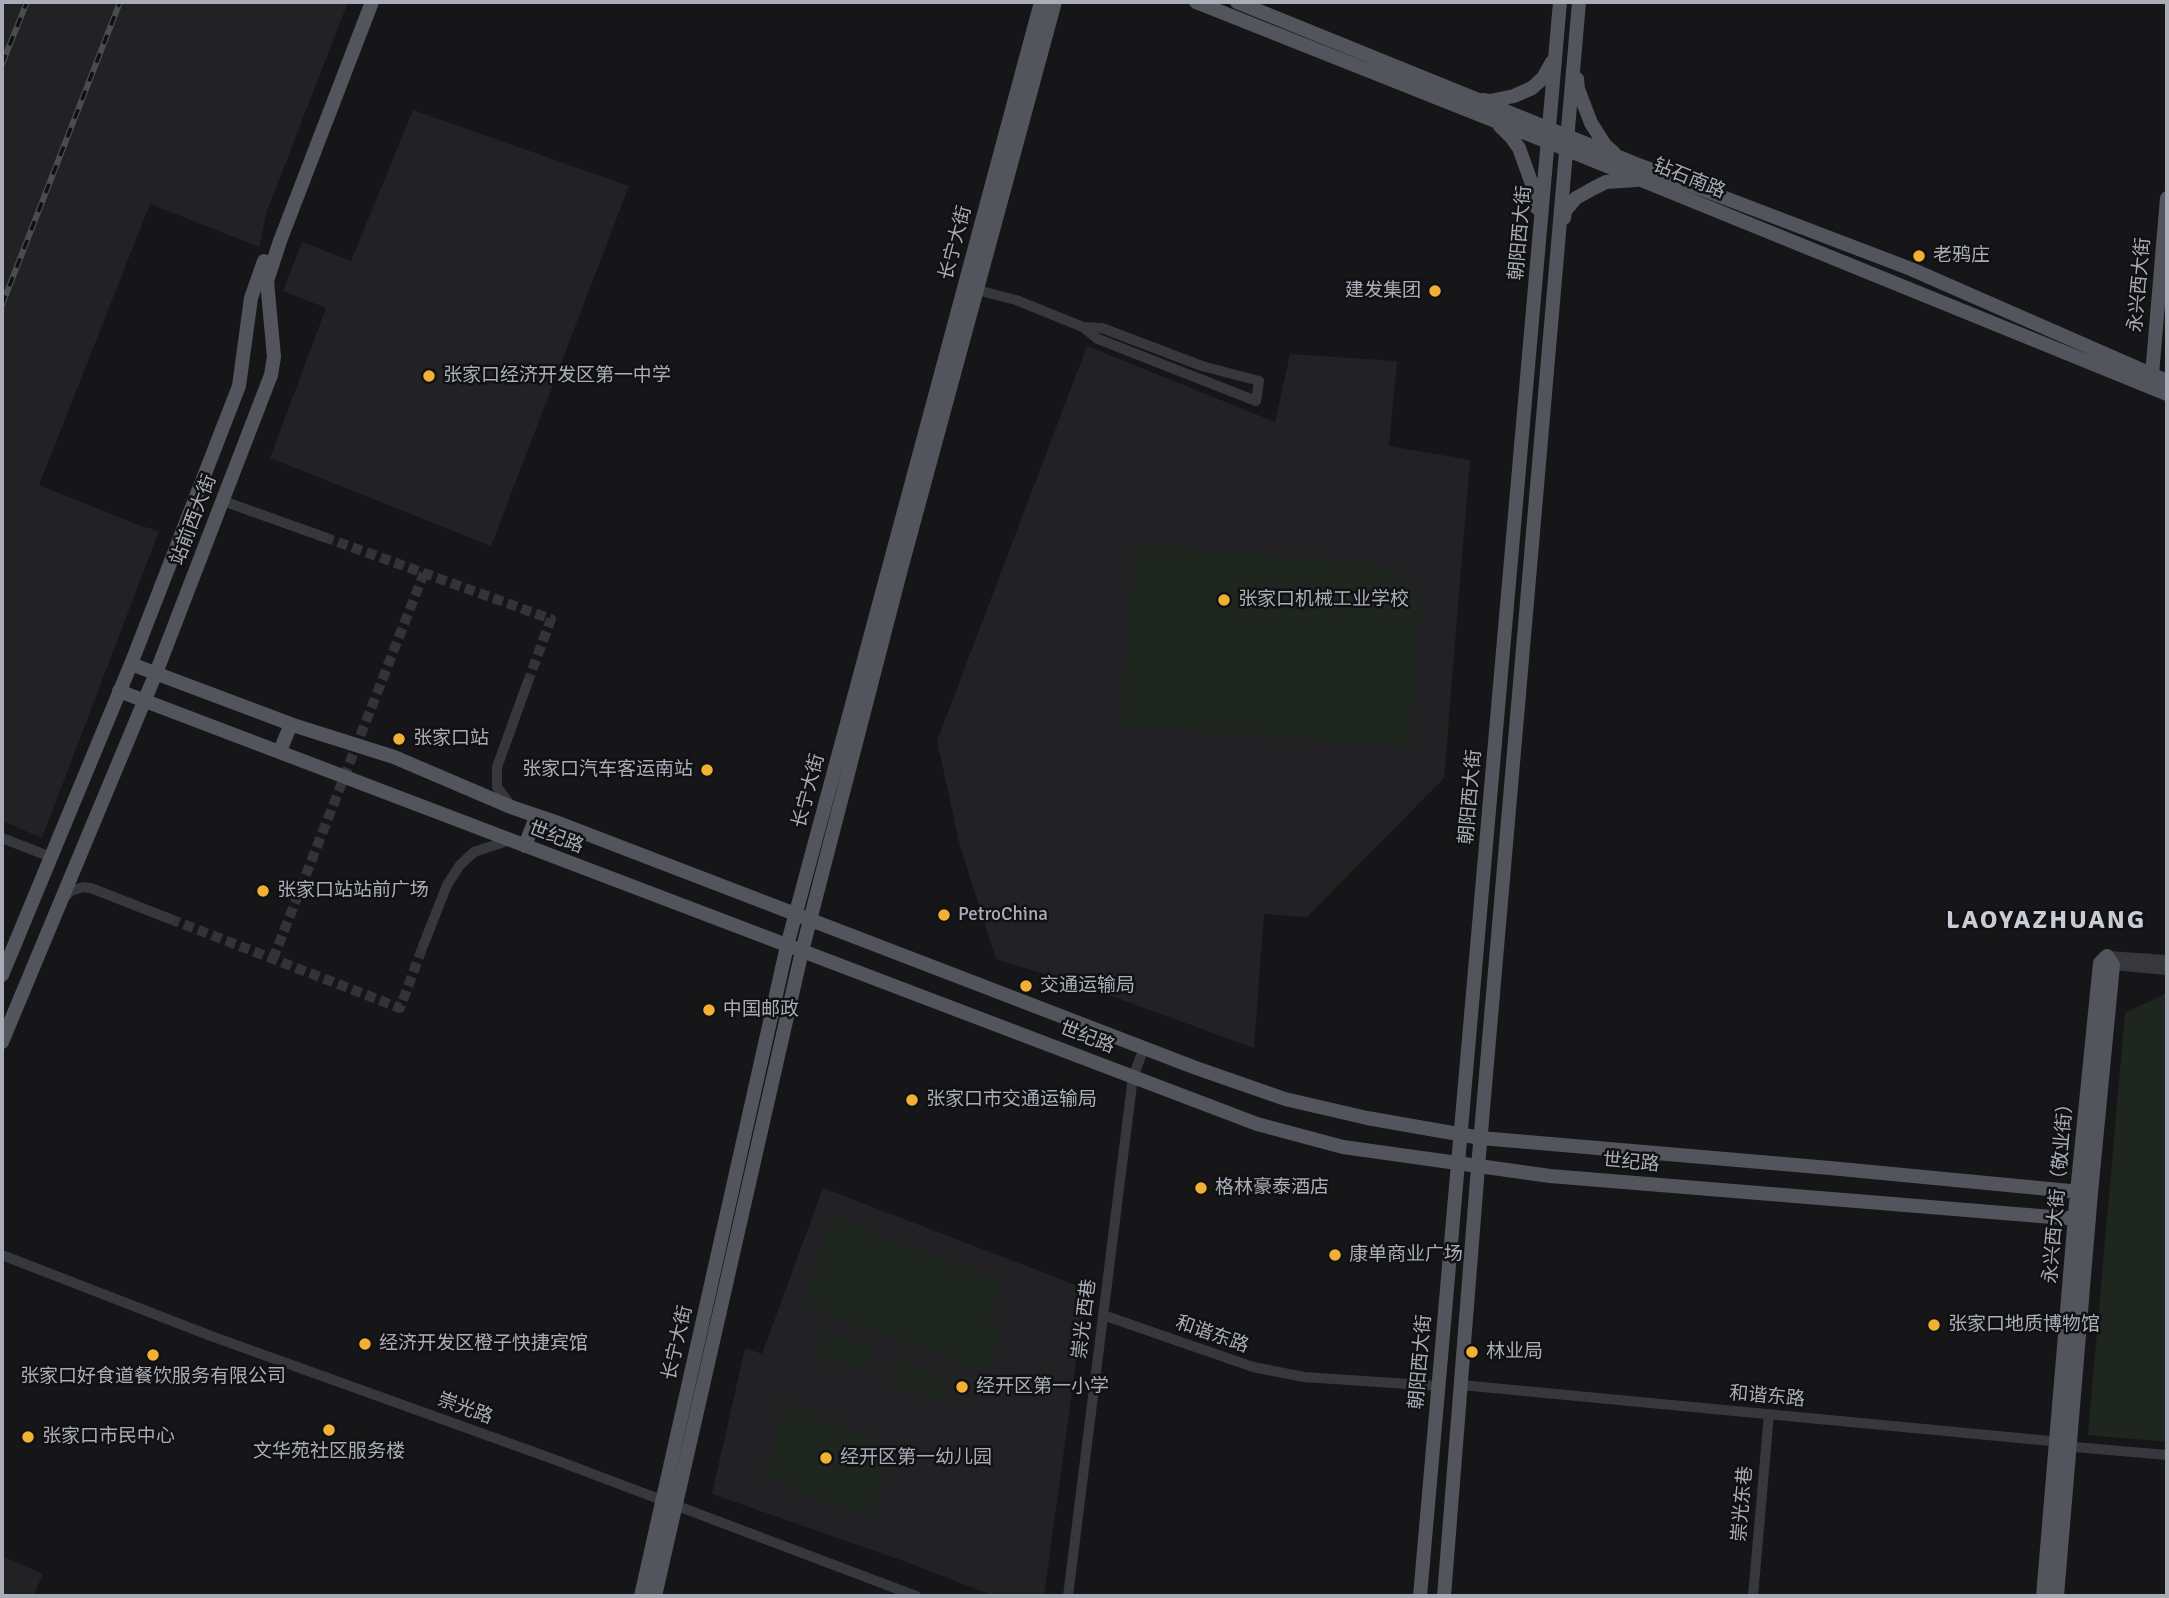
<!DOCTYPE html>
<html>
<head>
<meta charset="utf-8">
<style>
	body { margin:0 }
	#map { position:relative; width:2169px; height:1598px; overflow:hidden; background:#161618; font-family:Signika,sans-serif }
	canvas { display:block }
	.frame { position:absolute; inset:0; border:4px solid #a8adb8; pointer-events:none }
</style>
</head>
<body>
<div id="map">
<canvas width="2169" height="1598"></canvas>
<div class="frame"></div>
</div>
<script>
const c = document.querySelector('canvas').getContext('2d');
c.lineJoin = 'round';
function fillPath(path, color) { c.fillStyle = color; c.fill(path, 'evenodd'); }
const shape = rows => new Path2D(rows.map(r => 'M' + r).join(''));
function strokePath(path, color, width, dash) { c.strokeStyle = color; c.lineWidth = width; c.lineCap = dash ? 'butt' : 'round'; c.setLineDash(dash || []); c.stroke(path); }
function write(font, color, halo, rows, align = 'center') {
  c.font = font + ' Signika,"Noto Sans SC",sans-serif'; c.lineWidth = 5; c.setLineDash([]); c.textBaseline = 'middle'; c.strokeStyle = halo; c.fillStyle = color; for (const [text, x, y, turn = 0] of rows) {
    c.save(); c.translate(x, y); c.rotate((+turn || 0) * Math.PI / 180); c.textAlign = isNaN(turn) ? turn : align; if (halo) c.strokeText(text, 0, 0); c.fillText(text, 0, 0); c.restore();
  }
}
fillPath(shape([
	[2,2,348,2,267,211,259,247,150,204,39,485,138,525,159,531,42,838,2,821],
	[413,110,629,186,491,546,270,458,326,308,283,291,302,242,351,261],
	[1087,346,1275,422,1290,354,1397,361,1389,446,1470,460,1444,778,1307,917,1264,914,1254,1048,1092,989,996,959,960,846,937,741],
	[823,1188,1086,1289,1044,1596,994,1596,909,1563,712,1494,745,1348,762,1354],
	[2,1556,43,1574,33,1596,2,1596]
]), '#222225');
fillPath(shape([
	[1135,544,1387,565,1421,602,1409,748,1120,725],
	[2167,993,2167,1442,2088,1435,2125,1013],
	[833,1217,1002,1282,990,1328,1004,1332,987,1373,803,1306],
	[825,1330,874,1347,865,1373,816,1356],
	[900,1358,949,1376,939,1401,891,1383],
	[784,1403,889,1446,873,1520,766,1477]
]), '#1e261f');
strokePath(shape([
	[324,537,551,619,527,684],
	[170,919,400,1008,423,946],
	[273,959,424,573]
]), '#333438', 10, [10, 5]);
strokePath(shape([
	[977,290,1016,300,1083,327,1102,328,1202,366,1259,381,1256,401,1098,339,1083,327],
	[223,501,324,537],
	[509,803,497,787,497,767,527,684],
	[2,838,51,857],
	[65,897,71,891,83,887,91,888,170,919],
	[423,946,447,885,460,865,474,852,510,840],
	[2107,956,2167,960],
	[2113,965,2167,970],
	[2,1255,211,1336,553,1459,916,1596],
	[1103,1315,1253,1367,1304,1377,1438,1386],
	[1461,1385,2061,1442],
	[2063,1446,2167,1455],
	[1068,1596,1133,1077,1144,1048],
	[1753,1596,1769,1414]
]), '#37383d', 10);
strokePath(shape([
	[1196,2,1548,142,2167,394],
	[1237,2,1636,164,1911,269,2167,381],
	[1577,79,1578,89,1591,123,1605,145,1614,153],
	[1483,100,1490,101,1514,96,1532,88,1543,78,1552,62],
	[1500,126,1511,137,1519,148,1533,187,1537,208],
	[1564,218,1565,211,1576,198,1594,188,1606,182,1637,180],
	[2152,375,2167,198],
	[131,664,296,726,394,757,511,807,561,824,1196,1068,1285,1099,1367,1118,1481,1138,1830,1168,2091,1193],
	[119,691,1257,1124,1343,1147,1550,1176,2089,1220],
	[280,751,291,724],
	[525,846,536,817],
	[2,975,131,664,239,386,251,298,264,261],
	[2,1042,156,673,271,375,274,357,267,281,280,241,372,2],
	[641,1596,787,946,1041,2],
	[655,1596,802,951,901,569,1055,2],
	[1420,1596,1560,2],
	[1444,1596,1478,1167,1579,2],
	[2043,1596,2077,1192,2100,963,2107,956,2113,965,2091,1193,2057,1596]
]), '#53555c', 14);
const rail = shape([
	[2,64,27,2],
	[2,305,120,2]
]);
strokePath(rail, '#4a4c52', 6);
strokePath(rail, '#111113', 3.5, [10]);
for (const [x, y, r, color] of [
	[1919,256,7,"#f2b134"],
	[1435,291,7,"#f2b134"],
	[429,376,7,"#f2b134"],
	[1224,600,7,"#f2b134"],
	[399,739,7,"#f2b134"],
	[707,770,7,"#f2b134"],
	[263,891,7,"#f2b134"],
	[944,915,7,"#f2b134"],
	[1026,986,7,"#f2b134"],
	[709,1010,7,"#f2b134"],
	[912,1100,7,"#f2b134"],
	[1201,1188,7,"#f2b134"],
	[1335,1255,7,"#f2b134"],
	[1934,1325,7,"#f2b134"],
	[365,1344,7,"#f2b134"],
	[1472,1352,7,"#f2b134"],
	[153,1355,7,"#f2b134"],
	[962,1387,7,"#f2b134"],
	[329,1430,7,"#f2b134"],
	[28,1437,7,"#f2b134"],
	[826,1458,7,"#f2b134"]
]) { const dot = new Path2D(); dot.arc(x, y, r, 0, 2 * Math.PI); c.fillStyle = color; c.fill(dot); strokePath(dot, '#111113', 2.5); }
write('19px', '#a8adb8', '#111113', [
	["钻石南路",1689,179,22],
	["朝阳西大街",1521,233,-85],
	["长宁大街",956,243,-75],
	["永兴西大街",2140,285,-85],
	["站前西大街",194,520,-69],
	["长宁大街",809,791,-75],
	["朝阳西大街",1471,797,-85],
	["世纪路",556,838,21],
	["世纪路",1087,1038,21],
	["世纪路",1631,1163,5],
	["永兴西大街（敬业街）",2059,1189,-85],
	["崇光 西巷",1085,1319,-83],
	["和谐东路",1212,1335,19],
	["长宁大街",678,1343,-77],
	["朝阳西大街",1421,1362,-85],
	["和谐东路",1767,1397,5],
	["崇光路",465,1409,20],
	["崇光东巷",1743,1504,-85]
]);
write('19px', '#a8adb8', '#111113', [
	["老鸦庄",1933,256],
	["建发集团",1421,291,"right"],
	["张家口经济开发区第一中学",443,376],
	["张家口机械工业学校",1238,600],
	["张家口站",413,739],
	["张家口汽车客运南站",693,770,"right"],
	["张家口站站前广场",277,891],
	["PetroChina",958,915],
	["交通运输局",1040,986],
	["中国邮政",723,1010],
	["张家口市交通运输局",926,1100],
	["格林豪泰酒店",1215,1188],
	["康单商业广场",1349,1255],
	["张家口地质博物馆",1948,1325],
	["经济开发区橙子快捷宾馆",379,1344],
	["林业局",1486,1352],
	["张家口好食道餐饮服务有限公司",153,1377,"center"],
	["经开区第一小学",976,1387],
	["张家口市民中心",42,1437],
	["文华苑社区服务楼",329,1452,"center"],
	["经开区第一幼儿园",840,1458]
], 'left');
c.letterSpacing = '2px';
write('bold 26px', '#c9ccd4', '#111113', [
	["LAOYAZHUANG",2046,921]
]);
c.letterSpacing = '0px';
</script>
</body>
</html>
